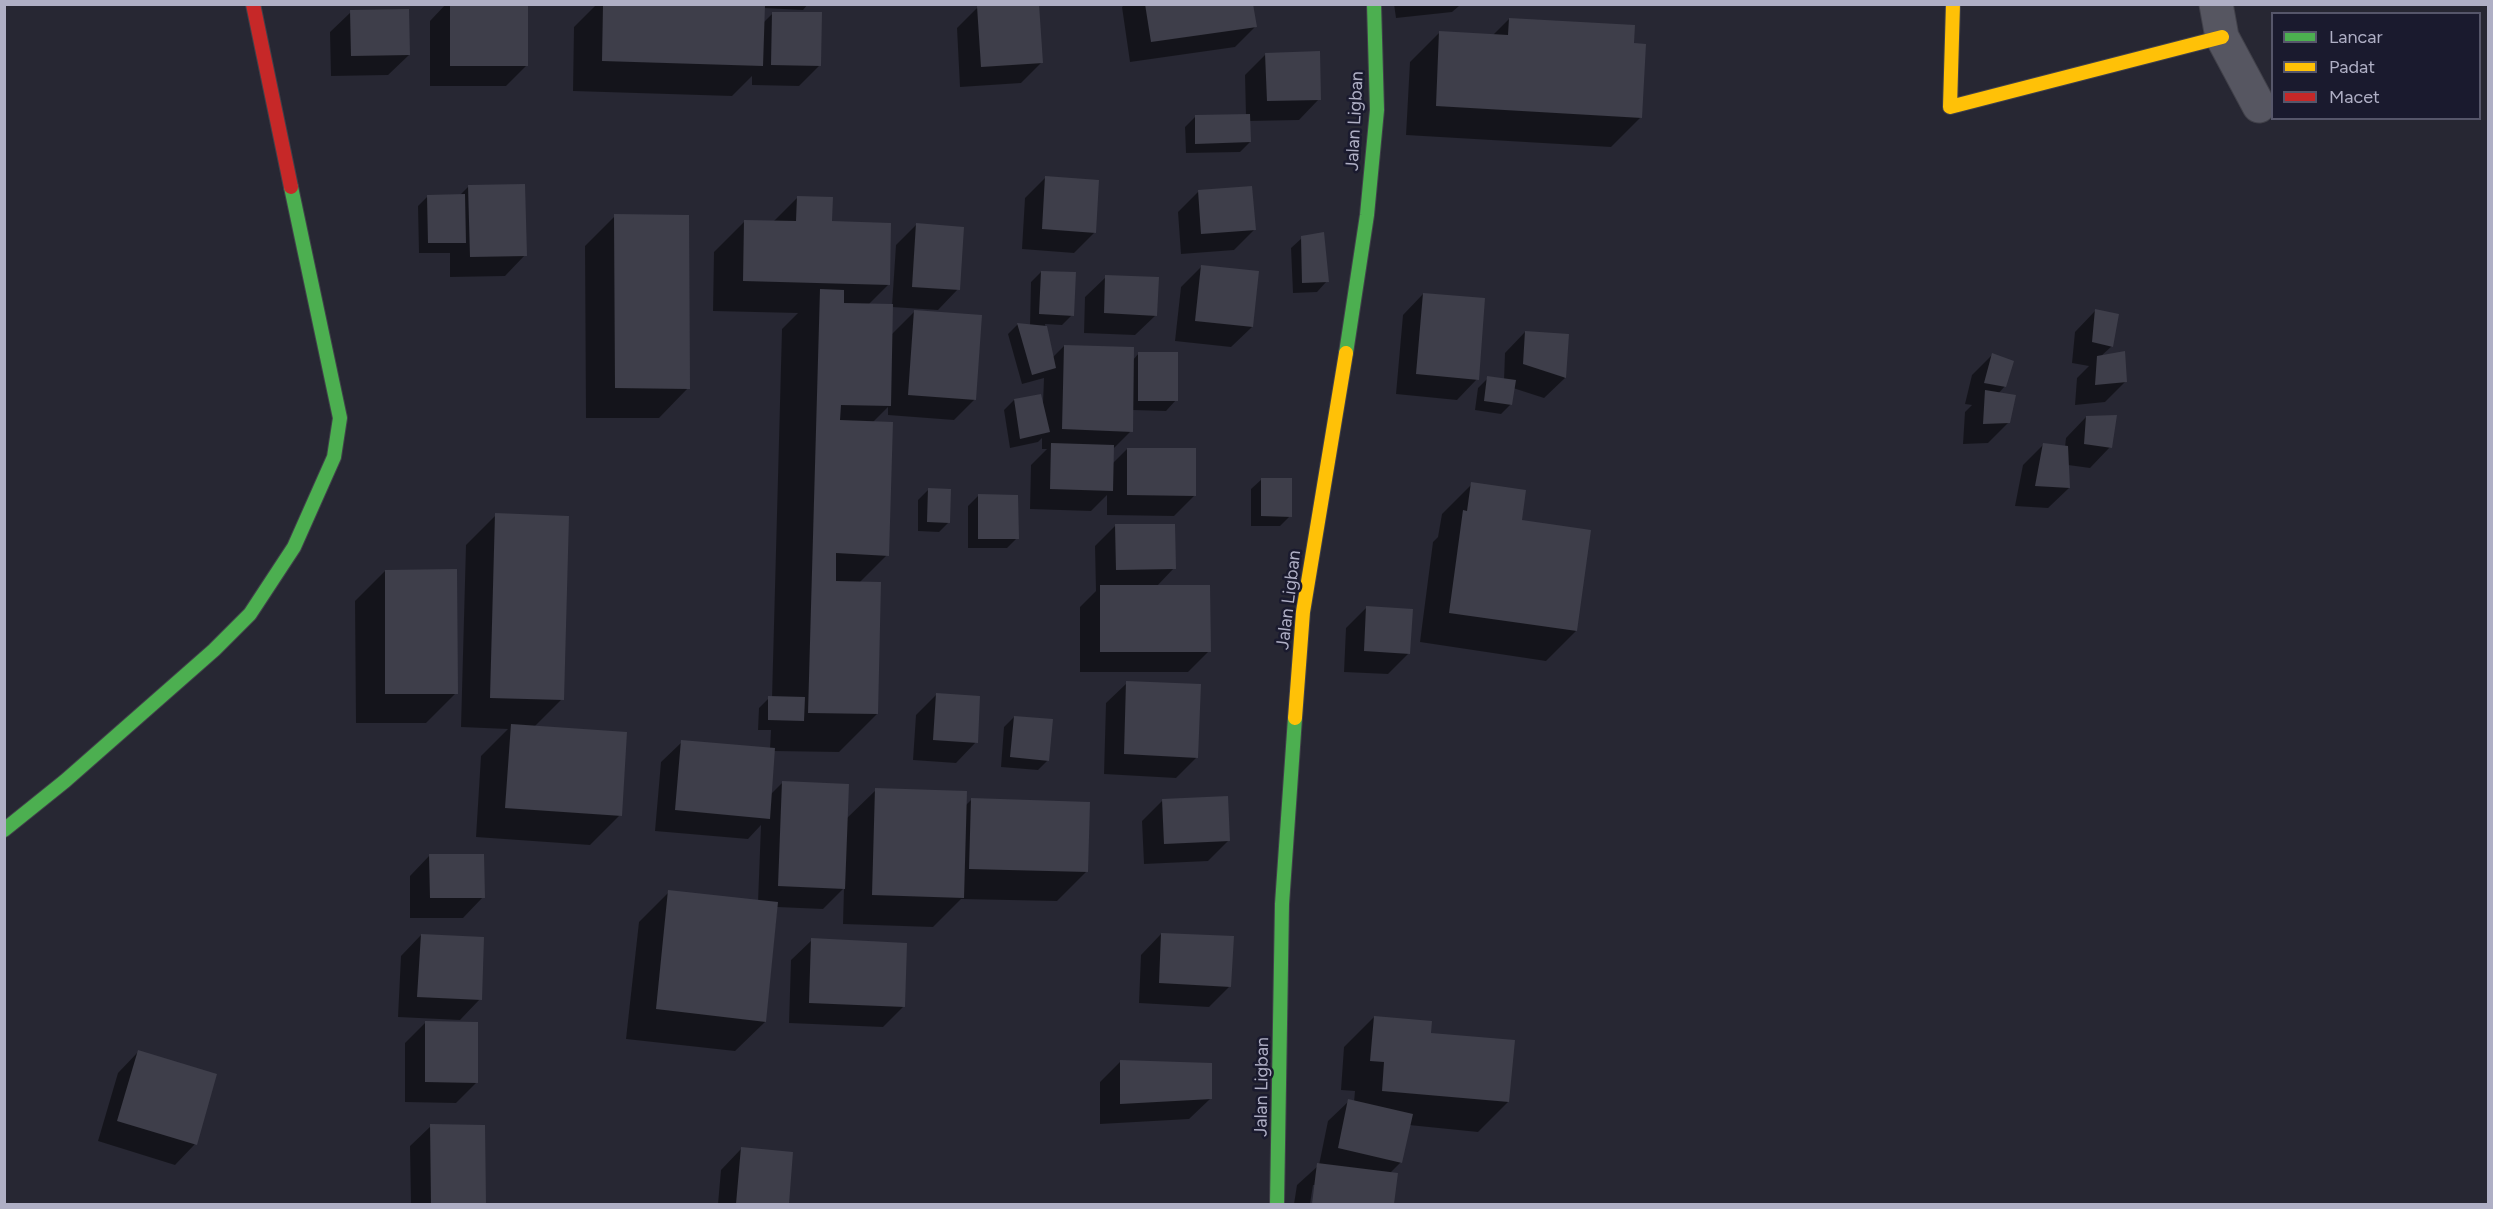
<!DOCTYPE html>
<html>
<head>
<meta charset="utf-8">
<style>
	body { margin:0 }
	#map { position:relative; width:2493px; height:1209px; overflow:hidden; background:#272733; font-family:Figtree,sans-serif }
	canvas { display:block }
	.frame { position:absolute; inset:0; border:6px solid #afafc5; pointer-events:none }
	.legend { position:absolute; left:2271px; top:12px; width:210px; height:108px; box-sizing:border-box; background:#1a1a2e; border:2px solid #56566a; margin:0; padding:8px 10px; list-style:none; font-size:18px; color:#afafc5 }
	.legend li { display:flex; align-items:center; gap:12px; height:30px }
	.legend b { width:30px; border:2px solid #56566a }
</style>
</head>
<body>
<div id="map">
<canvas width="2493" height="1209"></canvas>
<div class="frame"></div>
<ul class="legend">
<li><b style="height:8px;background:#4caf50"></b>Lancar</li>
<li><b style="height:8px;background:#ffc107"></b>Padat</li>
<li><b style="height:8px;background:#c62828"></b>Macet</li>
</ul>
</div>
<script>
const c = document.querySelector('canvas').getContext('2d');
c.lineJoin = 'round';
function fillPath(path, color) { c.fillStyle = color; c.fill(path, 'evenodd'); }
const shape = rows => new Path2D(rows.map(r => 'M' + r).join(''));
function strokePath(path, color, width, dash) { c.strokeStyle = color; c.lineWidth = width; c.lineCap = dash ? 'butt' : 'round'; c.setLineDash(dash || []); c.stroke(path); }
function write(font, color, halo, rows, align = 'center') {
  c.font = font + ' Figtree,sans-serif'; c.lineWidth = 5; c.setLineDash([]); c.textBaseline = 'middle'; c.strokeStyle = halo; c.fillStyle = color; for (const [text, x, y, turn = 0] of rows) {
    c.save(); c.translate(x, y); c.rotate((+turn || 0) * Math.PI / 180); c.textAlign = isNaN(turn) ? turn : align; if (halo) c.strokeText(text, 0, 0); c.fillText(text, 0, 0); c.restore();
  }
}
fillPath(shape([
	[446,4,527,4,526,66,506,86,430,86,430,21],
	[597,4,808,4,803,10,763,8,763,23,773,13,820,65,799,86,752,85,752,76,732,96,573,91,574,27],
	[986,4,1038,4,1042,62,1021,83,960,87,957,28,977,8,986,7],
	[1125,4,1252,4,1255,27,1235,47,1130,62,1122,7],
	[1394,4,1469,4,1459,6,1452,12,1396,18],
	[351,12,409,55,388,75,331,76,330,32],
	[1509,19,1632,45,1641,117,1611,147,1406,135,1410,62,1440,32,1493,35],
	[1266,54,1319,99,1299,120,1249,121,1250,142,1240,152,1186,153,1185,127,1195,117,1246,116,1245,75],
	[1046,177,1095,232,1074,253,1022,249,1025,198],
	[469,186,525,255,505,276,450,277,450,253,419,253,418,206,428,196,459,196],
	[1199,191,1254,230,1234,250,1181,254,1178,212],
	[797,198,831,223,889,284,868,305,892,306,896,245,916,225,958,289,938,310,892,307,891,335,914,312,975,399,954,420,888,415,888,407,872,423,887,555,859,583,877,714,839,752,773,751,770,795,783,782,846,819,876,790,965,806,972,799,1087,871,1057,901,961,899,933,927,843,924,844,888,823,909,777,907,765,1022,735,1051,626,1039,639,922,669,892,758,902,761,825,748,839,655,831,661,762,682,742,770,749,771,730,758,730,759,708,769,698,772,698,782,329,798,313,713,311,714,252,744,222,773,222],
	[615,216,688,388,659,418,586,418,585,246],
	[1302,238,1327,281,1317,292,1293,293,1291,248],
	[1201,267,1252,327,1231,347,1175,341,1181,287],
	[1041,272,1072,315,1062,325,1045,324,1052,358,1064,346,1133,360,1139,353,1176,400,1166,411,1132,410,1131,431,1112,450,1112,464,1127,449,1195,495,1174,516,1107,515,1107,495,1091,511,1030,509,1031,465,1047,449,1042,449,1042,438,1038,442,1010,448,1004,410,1014,400,1043,403,1044,378,1022,384,1008,334,1018,324,1030,326,1031,282],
	[1106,277,1156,315,1135,335,1084,333,1085,297],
	[1423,294,1477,379,1457,400,1396,394,1403,315],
	[2095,311,2112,346,2100,357,2126,381,2105,402,2075,405,2077,378,2089,366,2072,363,2075,332],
	[1525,332,1565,378,1544,398,1513,388,1511,404,1501,414,1475,410,1478,388,1488,378,1504,380,1505,353],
	[1992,355,2005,386,1998,394,2008,423,1988,443,1963,444,1965,412,1972,405,1965,404,1972,375],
	[2086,417,2110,447,2090,468,2068,465,2069,488,2048,508,2015,506,2023,465,2044,444,2065,447,2066,438],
	[1262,479,1290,516,1280,526,1251,526,1251,489],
	[1472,484,1521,521,1576,631,1546,661,1420,642,1433,542,1438,537,1442,514],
	[928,490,949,522,939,532,918,531,918,500],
	[978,496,1017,538,1007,548,968,548,968,506],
	[496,515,562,699,534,727,620,815,590,845,476,837,481,756,508,729,461,727,466,545],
	[1116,525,1174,568,1157,586,1209,651,1188,672,1080,672,1080,607,1096,591,1095,546],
	[385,571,456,693,426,723,356,723,355,601],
	[1367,607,1409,653,1388,674,1344,672,1346,628],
	[1127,683,1197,757,1176,778,1104,774,1106,703],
	[936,695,976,742,956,763,913,760,916,715],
	[1014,717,1048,760,1038,770,1001,767,1004,727],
	[1163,800,1228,841,1208,861,1144,864,1142,821],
	[430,855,483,897,463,918,410,918,410,876],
	[1161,934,1229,987,1209,1007,1139,1003,1141,955],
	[421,935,480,999,460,1020,398,1017,401,956],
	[812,940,903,1007,883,1027,789,1023,791,960],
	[1374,1017,1429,1035,1508,1102,1478,1132,1409,1125,1401,1162,1390,1173,1396,1174,1393,1204,1313,1204,1316,1185,1313,1185,1310,1204,1294,1204,1297,1185,1319,1165,1328,1121,1349,1101,1354,1102,1355,1091,1341,1090,1344,1047],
	[425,1023,477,1082,456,1103,405,1102,405,1043],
	[138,1052,195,1144,175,1165,98,1141,118,1073],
	[1120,1062,1210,1099,1189,1119,1100,1124,1100,1082],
	[431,1126,484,1126,484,1204,411,1204,410,1146],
	[741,1149,791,1153,787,1204,718,1204,721,1170]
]), '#0007');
fillPath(shape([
	[1006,4,1039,4,1043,63,981,67,977,6],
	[1145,4,1253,4,1257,27,1151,42],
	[450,5,528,5,528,66,450,66],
	[603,5,765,5,763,66,602,61],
	[409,9,410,55,351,56,350,10],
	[772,12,822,12,821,66,771,65],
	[1509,18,1635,25,1634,43,1646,44,1642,118,1436,106,1439,31,1508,35],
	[1320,51,1321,100,1267,101,1265,53],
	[1250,114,1251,142,1195,144,1195,115],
	[1045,176,1099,180,1096,233,1042,229],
	[525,184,527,256,470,257,468,185],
	[1252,186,1256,230,1201,234,1198,190],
	[465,194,466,243,428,243,427,195],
	[797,196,833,197,832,221,891,223,890,285,743,281,744,220,796,221],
	[614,214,689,215,690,389,615,388],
	[916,223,964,227,960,290,912,287],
	[1324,232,1329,282,1302,283,1301,236],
	[1201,265,1259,271,1253,327,1195,321],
	[1041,271,1076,272,1074,316,1039,314],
	[1105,275,1159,277,1157,316,1104,313],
	[820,289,844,290,844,303,893,304,891,406,841,405,840,420,893,422,889,556,836,553,836,581,881,582,878,714,808,713],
	[1423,293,1485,298,1479,380,1416,374],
	[2095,309,2119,314,2113,347,2092,342],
	[914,310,982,315,976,400,908,395],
	[1017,323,1047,326,1056,368,1032,375],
	[1525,331,1569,334,1566,378,1523,364],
	[1064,345,1134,347,1133,432,1062,429],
	[2125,351,2127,382,2095,385,2097,356],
	[1138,352,1178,352,1178,401,1138,401],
	[1992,353,2014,361,2006,387,1984,383],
	[1487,376,1516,380,1512,405,1484,401],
	[1985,390,2016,395,2010,423,1983,424],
	[1041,394,1050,432,1020,439,1014,399],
	[2117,415,2112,448,2084,444,2086,416],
	[1051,443,1114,445,1113,491,1050,489],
	[2043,443,2068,446,2070,488,2035,486],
	[1127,448,1196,448,1196,496,1127,495],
	[1261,478,1292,478,1292,517,1261,516],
	[1471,482,1526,490,1522,520,1591,530,1577,631,1449,613,1463,510,1467,511],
	[928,488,951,489,950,523,927,522],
	[978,494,1018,495,1019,539,978,539],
	[495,513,569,516,564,700,490,698],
	[1115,524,1175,524,1176,569,1116,570],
	[457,569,458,694,385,694,385,570],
	[1100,585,1210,585,1211,652,1100,652],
	[1366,606,1413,609,1410,654,1364,651],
	[1126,681,1201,684,1198,758,1124,754],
	[936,693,980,696,978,743,933,740],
	[768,696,805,697,804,721,768,720],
	[1014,716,1053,719,1049,761,1010,757],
	[511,724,627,732,622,816,505,808],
	[681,740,775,748,770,819,675,810],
	[782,781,849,784,845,889,778,886],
	[875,788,967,791,964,898,872,895],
	[1228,796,1230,841,1164,844,1162,799],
	[971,798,1090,802,1088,872,969,869],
	[429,854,484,854,485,898,430,898],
	[668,890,778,902,766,1022,656,1009],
	[1161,933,1234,936,1231,987,1159,983],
	[421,934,484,937,482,1000,417,997],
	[811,938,907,943,905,1007,809,1003],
	[1374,1016,1432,1021,1431,1033,1515,1040,1509,1102,1382,1091,1384,1062,1370,1061],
	[425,1021,478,1022,478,1083,425,1082],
	[138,1050,217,1074,197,1145,117,1121],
	[1120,1060,1212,1063,1212,1099,1120,1104],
	[1348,1099,1413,1114,1402,1163,1338,1148],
	[430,1124,485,1125,486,1204,431,1204],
	[741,1147,793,1152,789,1204,736,1204],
	[1317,1163,1398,1173,1394,1204,1312,1204]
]), '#3e3e4a');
const street = shape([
	[2216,4,2222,37,2259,106]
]);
const fast = shape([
	[1346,353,1367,215,1377,110,1374,4],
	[4,830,65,781,214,650,250,614,294,547,334,457,340,418,291,187],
	[1277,1204,1282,904,1295,718]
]);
const slow = shape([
	[1953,4,1950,107,2222,37],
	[1295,718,1303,612,1346,353]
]);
const jam = shape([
	[253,4,291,187]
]);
strokePath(street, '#41414a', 35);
strokePath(fast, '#41414a', 16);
strokePath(slow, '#41414a', 16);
strokePath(jam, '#41414a', 16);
strokePath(street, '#565661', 33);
strokePath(fast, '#4caf50', 14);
strokePath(slow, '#ffc107', 14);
strokePath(jam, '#c62828', 14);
write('18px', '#afafc5', '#1a1a2e', [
	["Jalan Ligban",1355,121,-87],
	["Jalan Ligban",1289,600,-83],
	["Jalan Ligban",1262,1087,-89]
]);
</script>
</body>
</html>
